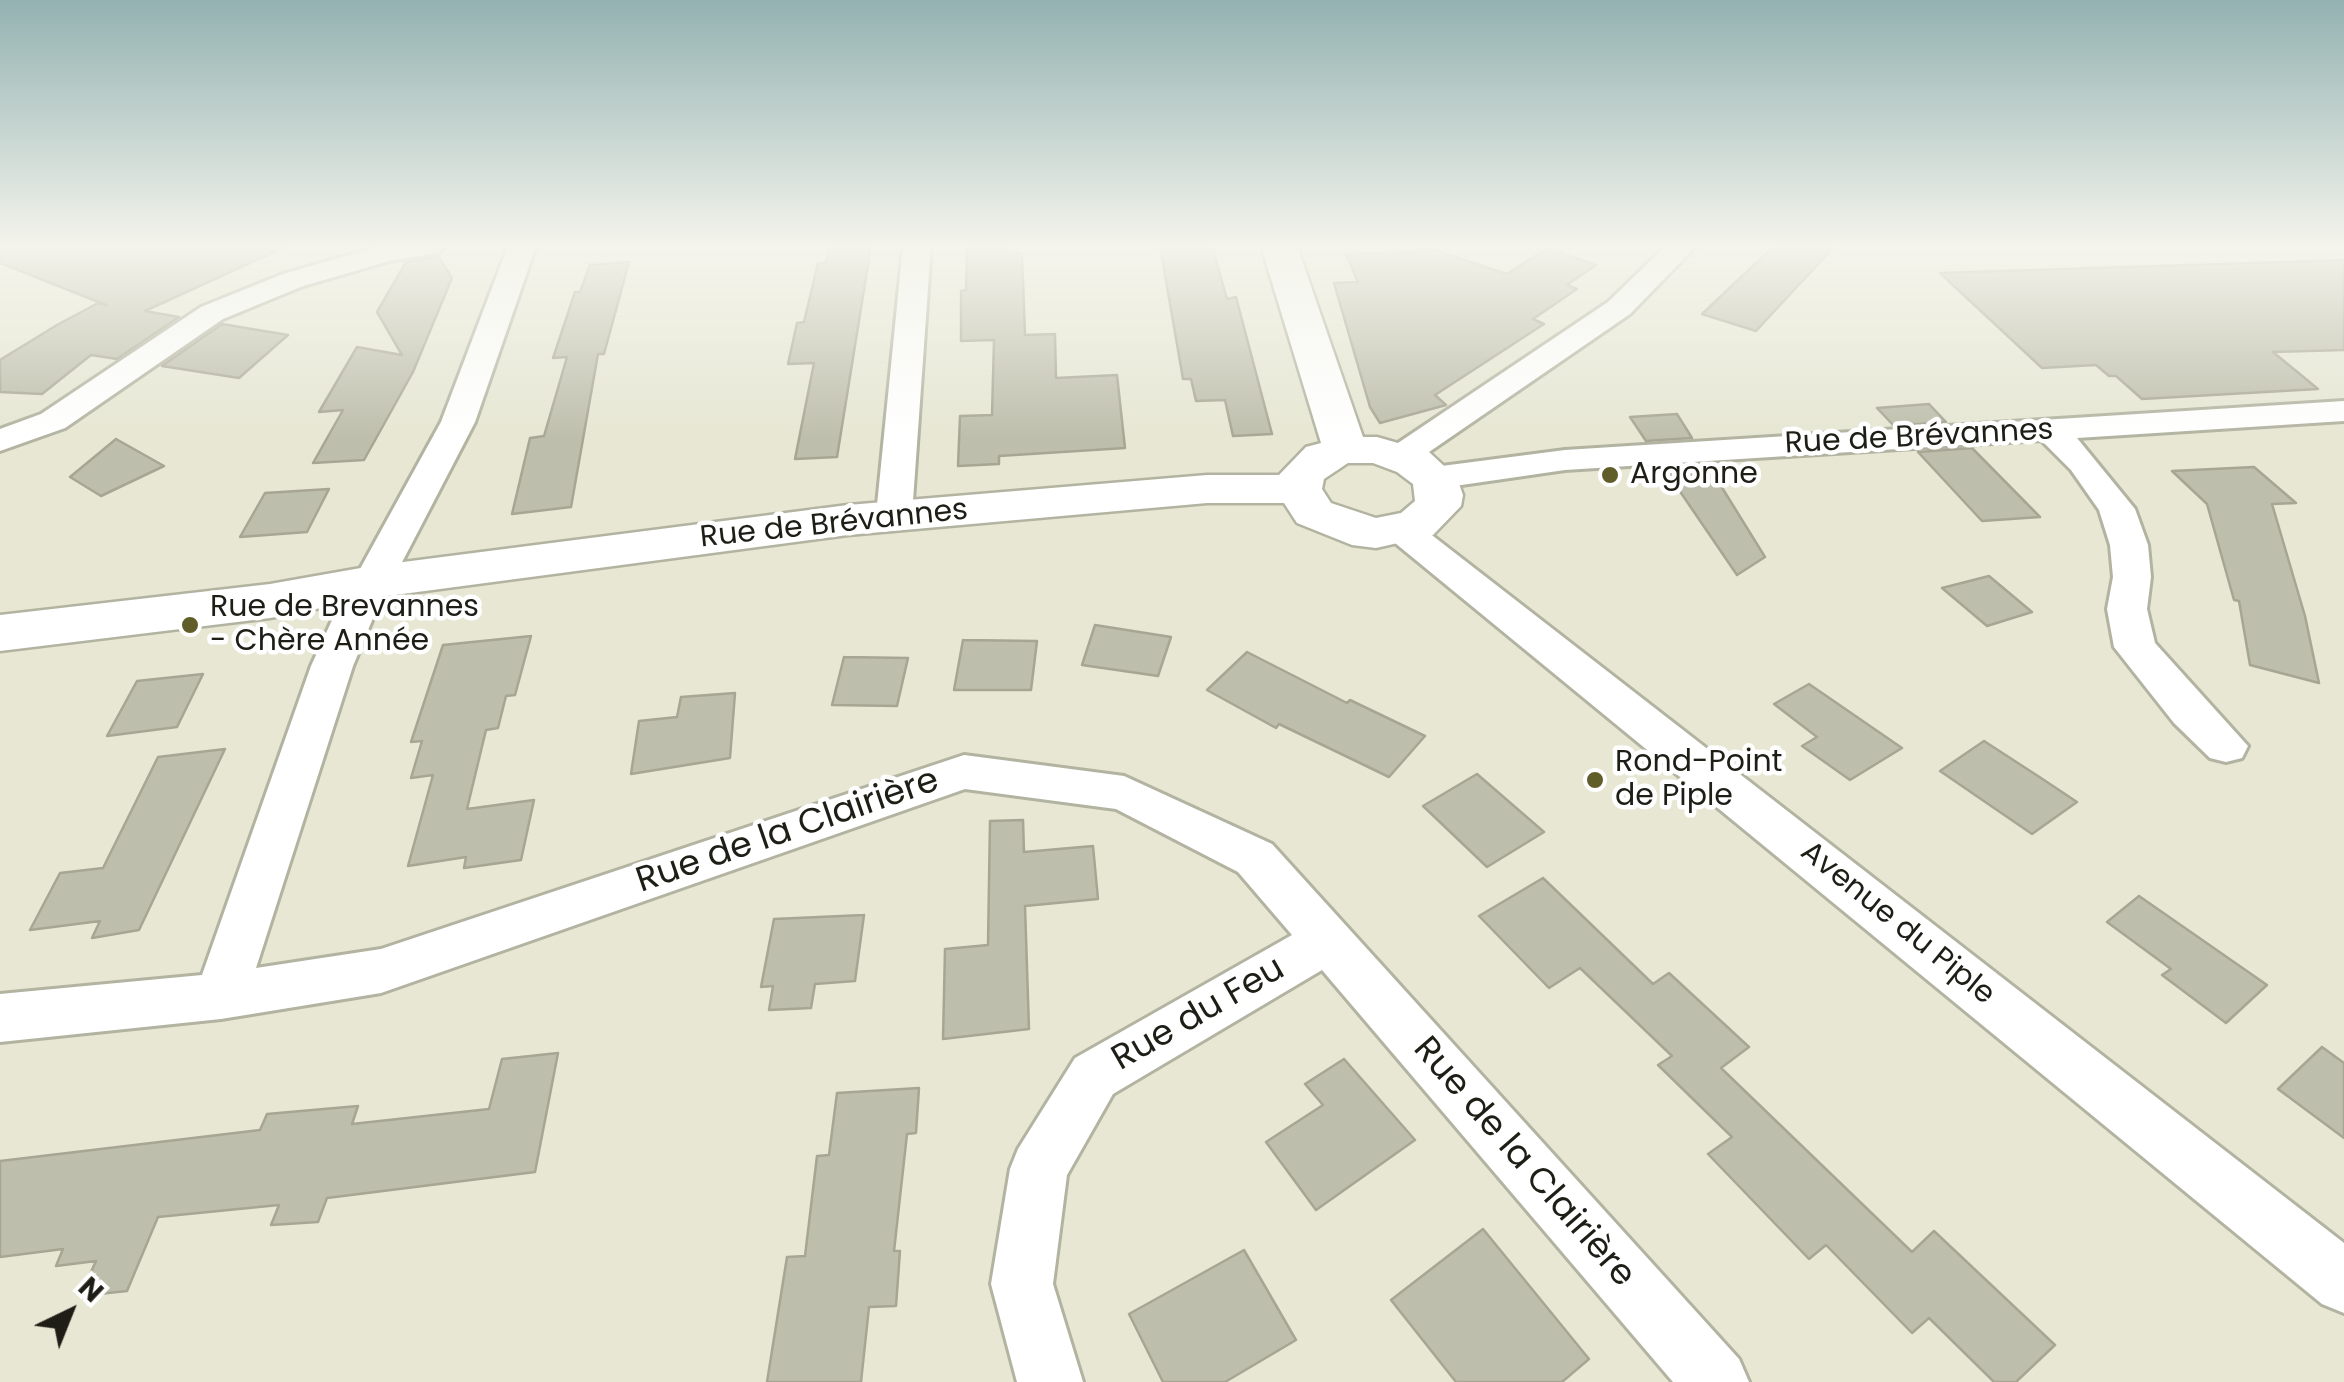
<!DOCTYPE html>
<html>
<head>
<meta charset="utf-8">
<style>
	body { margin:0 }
	#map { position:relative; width:2344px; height:1382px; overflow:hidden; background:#e7e7d4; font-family:Poppins,sans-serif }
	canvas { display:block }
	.north { position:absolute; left:20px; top:1262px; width:100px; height:100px; -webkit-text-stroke:8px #fff; paint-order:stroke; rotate:43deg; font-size:28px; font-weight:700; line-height:40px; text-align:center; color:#1e1e17 }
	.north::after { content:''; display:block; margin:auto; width:35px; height:45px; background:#1e1e17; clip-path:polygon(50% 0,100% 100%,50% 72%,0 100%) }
</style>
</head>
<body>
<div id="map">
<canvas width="2344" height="1382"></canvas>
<div class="north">N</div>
</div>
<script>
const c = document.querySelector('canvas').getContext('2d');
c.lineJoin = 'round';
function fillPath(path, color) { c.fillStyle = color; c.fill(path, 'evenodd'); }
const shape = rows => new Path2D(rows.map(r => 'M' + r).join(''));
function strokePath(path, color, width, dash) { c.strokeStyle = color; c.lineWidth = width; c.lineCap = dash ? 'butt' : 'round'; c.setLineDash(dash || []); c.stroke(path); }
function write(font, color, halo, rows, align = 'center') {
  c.font = font + ' Poppins,sans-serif'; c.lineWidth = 9; c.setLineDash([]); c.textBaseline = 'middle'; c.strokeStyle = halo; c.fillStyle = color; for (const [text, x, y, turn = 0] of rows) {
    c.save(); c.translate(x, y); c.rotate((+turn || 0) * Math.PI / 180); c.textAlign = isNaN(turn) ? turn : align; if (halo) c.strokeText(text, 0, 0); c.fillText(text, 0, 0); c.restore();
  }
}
const building = shape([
	[0,246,287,246,145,311,179,317,117,359,91,355,42,394,0,392,0,360,57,325,98,303,106,305,0,263,0,246],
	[829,246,871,246,853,358,837,457,795,459,814,363,788,364,797,323,804,322,818,263,826,263,829,246],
	[967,246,1007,246,1007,254,1022,253,1025,335,1055,334,1056,378,1117,375,1125,448,999,456,999,464,958,466,960,416,992,415,994,340,961,341,961,291,966,290,967,246],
	[1160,246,1212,246,1227,299,1236,297,1272,434,1233,436,1225,400,1196,401,1191,379,1183,379,1160,246],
	[1422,246,1507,274,1547,248,1596,265,1567,285,1577,289,1533,319,1544,324,1435,395,1446,405,1380,423,1370,407,1334,283,1358,282,1346,254,1414,252,1422,246],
	[1774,246,1835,246,1756,331,1702,314,1774,246],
	[438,256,452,278,413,372,364,460,313,463,343,410,319,412,357,347,402,355,377,312,406,262,438,256],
	[2344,260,2344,350,2273,352,2318,389,2142,399,2116,376,2109,376,2096,365,2042,368,1940,273,2344,260],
	[629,262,604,354,598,354,571,507,512,514,530,438,544,436,567,357,553,358,575,292,580,292,590,265,629,262],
	[222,324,288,335,239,378,162,366,222,324],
	[1929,404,1946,422,1894,426,1877,408,1929,404],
	[1677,414,1692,438,1646,441,1630,417,1677,414],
	[116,439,164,466,101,496,70,477,116,439],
	[1972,448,2040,517,1982,521,1918,452,1972,448],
	[1708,465,1765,557,1737,575,1664,468,1708,465],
	[2254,467,2296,503,2272,504,2305,616,2319,683,2250,665,2239,601,2234,600,2207,504,2172,471,2254,467],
	[329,489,307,532,240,537,265,493,329,489],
	[1989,576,2032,612,1987,626,1942,588,1989,576],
	[1095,625,1171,637,1158,676,1082,665,1095,625],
	[531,636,515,695,506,696,498,728,486,730,467,809,534,800,521,860,464,868,466,857,408,866,433,775,411,778,422,741,411,742,443,645,531,636],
	[963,640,1037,641,1031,690,954,690,963,640],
	[1247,652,1347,703,1350,700,1425,736,1389,777,1279,724,1276,728,1207,690,1247,652],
	[844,657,908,658,897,706,832,705,844,657],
	[203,674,177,727,107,736,137,681,203,674],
	[1809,684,1902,748,1850,780,1802,746,1817,737,1774,704,1809,684],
	[735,693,730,758,631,774,639,721,677,717,681,697,735,693],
	[1984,741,2041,778,2077,802,2032,834,1940,771,1984,741],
	[225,749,139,930,92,938,100,921,30,930,60,873,103,868,158,757,225,749],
	[1477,774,1544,832,1487,867,1423,806,1477,774],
	[1023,820,1024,852,1093,846,1098,899,1025,906,1029,1029,943,1039,945,949,988,945,990,821,1023,820],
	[1543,878,1653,984,1669,973,1749,1047,1721,1068,1912,1252,1934,1231,2055,1345,2016,1382,1994,1382,1929,1318,1912,1333,1826,1245,1809,1259,1708,1154,1732,1137,1658,1065,1672,1056,1580,968,1549,988,1479,916,1543,878],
	[2139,896,2267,985,2226,1023,2162,975,2171,969,2107,922,2139,896],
	[864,915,855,981,815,984,811,1008,769,1010,773,986,761,987,774,919,864,915],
	[2322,1047,2344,1063,2344,1138,2278,1089,2322,1047],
	[558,1053,535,1172,327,1198,318,1222,271,1225,279,1205,158,1217,127,1291,80,1296,96,1261,56,1266,63,1249,0,1257,0,1161,260,1130,267,1114,358,1106,352,1124,489,1109,502,1059,558,1053],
	[1344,1059,1415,1140,1316,1210,1266,1142,1323,1105,1305,1084,1344,1059],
	[919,1088,916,1133,907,1134,894,1251,900,1251,896,1306,869,1307,861,1382,767,1382,787,1257,805,1256,817,1156,829,1155,837,1093,919,1088],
	[1483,1229,1589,1359,1562,1382,1456,1382,1391,1300,1483,1229],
	[1244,1250,1296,1340,1225,1382,1163,1382,1129,1314,1244,1250]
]);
fillPath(building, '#bebeac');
strokePath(building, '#a7a695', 2.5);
const street = shape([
	[380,246,444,246,440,252,389,261,303,286,223,319,65,428,0,451,0,429,41,414,201,307,283,274,380,246],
	[508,246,536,246,475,422,373,618,353,666,256,968,381,949,964,755,1124,776,1272,844,1739,1359,1749,1382,1673,1382,1322,970,1113,1094,1067,1175,1053,1284,1083,1382,1017,1382,991,1284,1010,1169,1018,1149,1075,1058,1292,935,1238,872,1116,809,965,789,381,993,221,1019,0,1042,0,994,202,975,311,666,333,618,441,422,508,246],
	[903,246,931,246,912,515,907,523,894,526,881,523,876,515,903,246],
	[1666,246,1696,246,1630,314,1413,463,1401,466,1389,463,1384,456,1389,449,1608,302,1666,246],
	[2344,401,2344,421,2077,438,2135,509,2148,545,2151,577,2147,609,2155,643,2248,746,2242,758,2226,762,2210,758,2174,723,2114,647,2107,609,2113,577,2110,545,2099,510,2071,470,2041,440,1565,470,1434,489,1421,486,1416,478,1421,470,1434,467,1565,450,2344,401],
	[1402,518,1415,522,2344,1243,2344,1313,2322,1304,1389,538,1383,530,1389,522,1402,518]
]);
const secondary = shape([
	[1261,246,1297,246,1363,437,1377,437,1429,452,1457,478,1463,495,1461,506,1433,535,1376,548,1352,545,1297,523,1284,503,1207,503,848,535,372,598,270,618,0,651,0,615,270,584,372,566,848,505,1207,475,1279,475,1306,447,1321,443,1261,246],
	[1348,463,1373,463,1397,472,1413,484,1415,501,1401,513,1376,518,1331,503,1322,489,1324,479,1348,463]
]);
strokePath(street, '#b3b3a1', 6);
strokePath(secondary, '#b3b3a1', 5);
fillPath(street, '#fff');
fillPath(secondary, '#fff');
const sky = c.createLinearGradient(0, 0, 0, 439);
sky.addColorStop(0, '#93b2b1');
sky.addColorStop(0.56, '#f4f4ec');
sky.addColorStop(1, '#f4f4ec00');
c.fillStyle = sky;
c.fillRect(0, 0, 2344, 439);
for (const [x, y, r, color] of [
	[1610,475,10,"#605d29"],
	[190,625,10,"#605d29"],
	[1595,780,10,"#605d29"]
]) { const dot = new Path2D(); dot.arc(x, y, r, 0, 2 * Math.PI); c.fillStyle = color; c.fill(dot); strokePath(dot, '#fff', 4); }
write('30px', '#1e1e17', '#fff', [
	["Rue de Brévannes",1919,438,-3],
	["Rue de Brévannes",834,525,-6],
	["Avenue du Piple",1897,924,39]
]);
write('30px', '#1e1e17', '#fff', [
	["Argonne",1630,475],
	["Rue de Brevannes",210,608],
	["- Chère Année",210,642],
	["Rond-Point",1615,763],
	["de Piple",1615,797]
], 'left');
write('35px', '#1e1e17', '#fff', [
	["Rue de la Clairière",788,832,-19],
	["Rue du Feu",1199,1015,-30],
	["Rue de la Clairière",1523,1163,49]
]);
</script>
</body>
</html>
